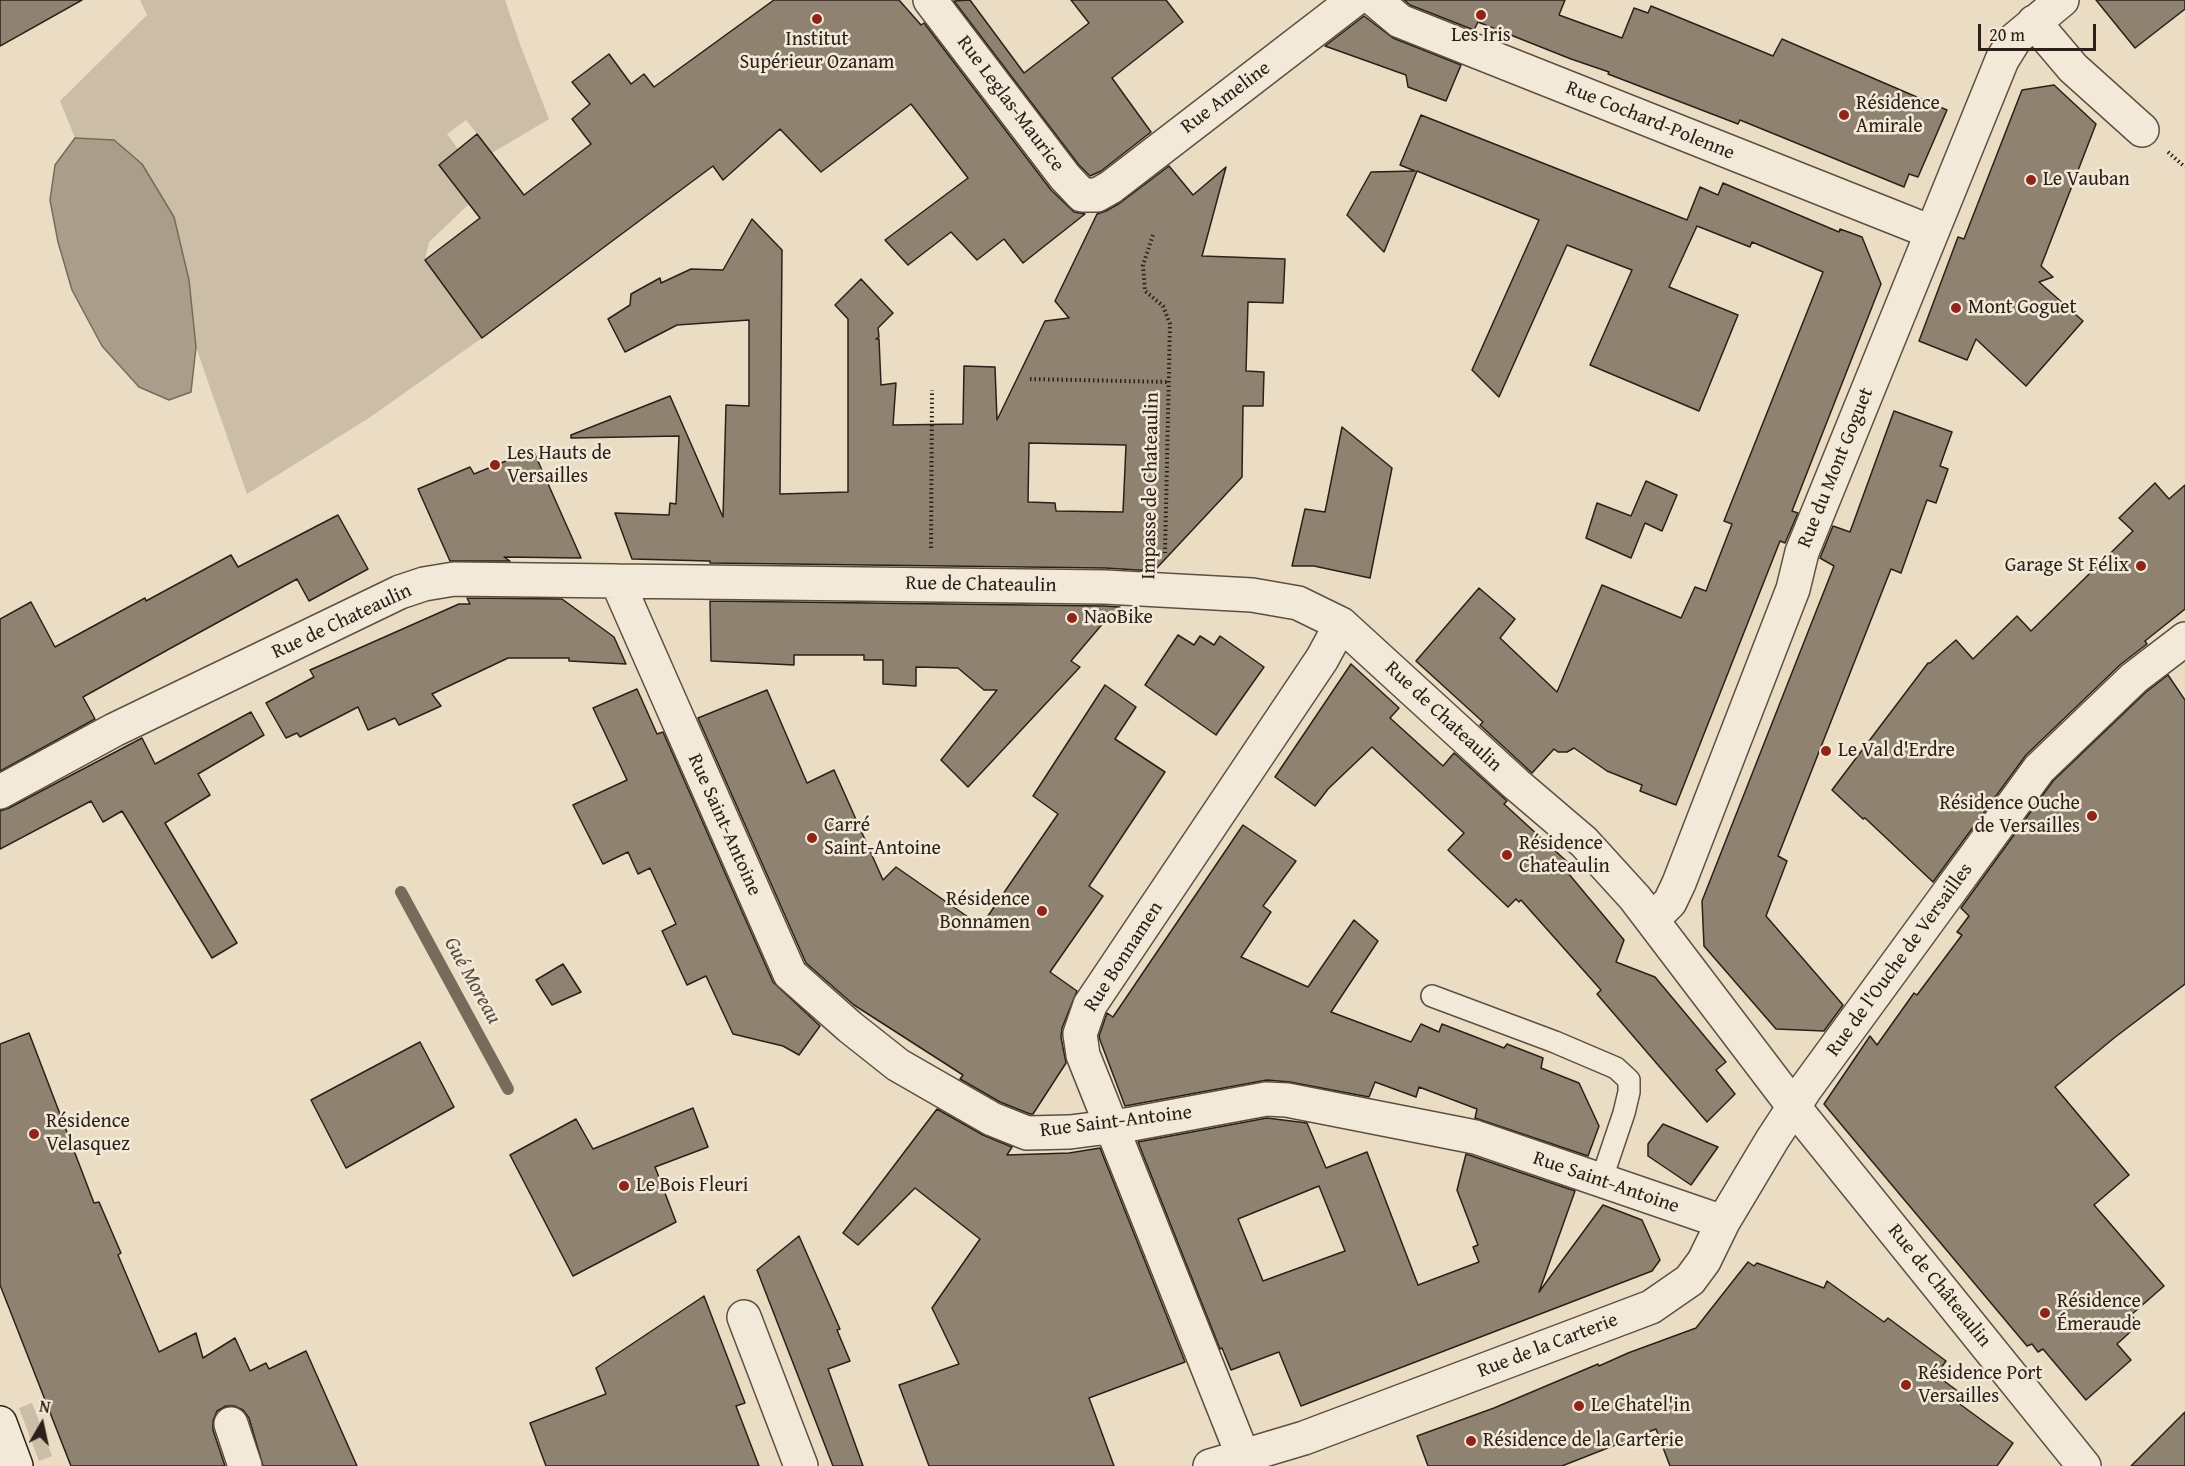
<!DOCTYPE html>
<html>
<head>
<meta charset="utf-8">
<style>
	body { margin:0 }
	#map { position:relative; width:2185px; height:1466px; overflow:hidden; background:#ebddc3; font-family:"Gentium Book Plus",serif }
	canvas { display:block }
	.north { position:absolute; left:12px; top:1394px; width:60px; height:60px; -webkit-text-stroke:4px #f2e9d8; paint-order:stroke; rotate:9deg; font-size:16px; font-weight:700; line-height:24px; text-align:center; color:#2c2019 }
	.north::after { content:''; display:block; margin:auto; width:21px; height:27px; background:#2c2019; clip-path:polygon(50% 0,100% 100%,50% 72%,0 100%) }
	.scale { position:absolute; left:1978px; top:24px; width:118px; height:27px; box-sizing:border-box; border:3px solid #2c2019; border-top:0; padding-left:8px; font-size:18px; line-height:21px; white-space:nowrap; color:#2c2019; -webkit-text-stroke:4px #f2e9d8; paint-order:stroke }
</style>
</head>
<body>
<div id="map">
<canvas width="2185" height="1466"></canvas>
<div class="north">N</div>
<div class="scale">20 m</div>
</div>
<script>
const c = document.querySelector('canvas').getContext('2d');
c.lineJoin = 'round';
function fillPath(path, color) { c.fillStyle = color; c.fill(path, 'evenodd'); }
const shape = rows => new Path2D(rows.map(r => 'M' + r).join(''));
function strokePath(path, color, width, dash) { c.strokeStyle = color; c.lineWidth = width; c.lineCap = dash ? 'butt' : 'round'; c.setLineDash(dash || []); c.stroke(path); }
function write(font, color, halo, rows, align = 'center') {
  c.font = font + ' "Gentium Book Plus",serif'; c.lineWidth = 5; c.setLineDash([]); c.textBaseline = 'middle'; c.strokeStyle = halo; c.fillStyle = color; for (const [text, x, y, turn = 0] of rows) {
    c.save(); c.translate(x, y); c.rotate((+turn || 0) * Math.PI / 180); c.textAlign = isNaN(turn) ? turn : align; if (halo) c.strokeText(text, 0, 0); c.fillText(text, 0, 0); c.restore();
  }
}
fillPath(shape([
	[140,0,505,0,521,47,549,119,492,153,466,120,447,134,458,149,439,165,469,204,429,242,425,260,482,338,369,418,247,494,196,347,189,280,174,217,114,140,75,138,60,101,147,15],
	[32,1403,52,1456,39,1461,19,1408]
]), '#cbbda6');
const water = shape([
	[75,138,114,140,142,164,174,217,189,280,196,347,191,392,169,400,139,387,102,346,72,290,58,242,50,200,55,165,75,138]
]);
fillPath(water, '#aa9d89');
strokePath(water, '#786b5c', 1.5);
strokePath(shape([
	[401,892,508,1089]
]), '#786b5c', 12);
const building = shape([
	[0,0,82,0,0,46,0,0],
	[774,0,899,0,921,25,924,23,1051,190,1074,212,1085,214,1023,263,1004,239,977,260,951,232,908,265,885,240,968,178,911,104,821,172,780,129,723,180,713,166,482,338,425,260,480,218,439,165,477,134,524,195,591,144,572,119,590,104,572,82,609,54,631,84,644,74,654,87,774,0],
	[970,0,1024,73,1089,23,1071,0,1166,0,1183,22,1112,78,1151,132,1101,171,1090,176,1079,165,954,1,970,0],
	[1404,0,1565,0,1559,15,1622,38,1634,8,1648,13,1651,6,1773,56,1782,39,1947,110,1918,177,1909,174,1904,187,1740,120,1738,124,1608,74,1609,72,1571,59,1478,22,1474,30,1410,5,1404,0],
	[2096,0,2185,0,2185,9,2135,48,2096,0],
	[1364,16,1393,38,1461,65,1446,101,1408,87,1406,75,1325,46,1364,16],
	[2054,85,2096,124,2041,266,2053,277,2039,282,2083,321,2026,386,1976,339,1967,360,1919,341,1958,237,1964,239,2022,90,2054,85],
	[1421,115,1687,220,1700,187,1718,195,1723,183,1839,232,1840,229,1862,237,1881,284,1792,511,1798,513,1785,543,1780,541,1676,805,1640,791,1642,785,1607,771,1574,748,1567,752,1558,752,1554,749,1532,773,1480,725,1483,722,1416,661,1479,588,1515,619,1500,638,1557,692,1602,585,1681,618,1695,587,1706,591,1732,524,1724,521,1823,272,1752,242,1750,247,1697,226,1669,287,1738,315,1699,411,1590,365,1632,270,1567,245,1499,397,1472,370,1539,220,1417,171,1384,252,1347,215,1371,172,1415,171,1400,165,1421,115],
	[1169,166,1193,195,1226,167,1202,256,1285,259,1283,303,1248,302,1246,371,1264,372,1263,406,1243,406,1242,477,1154,571,1105,568,710,563,710,561,632,559,615,513,669,515,670,503,676,504,679,436,571,438,571,435,670,396,723,517,726,405,749,406,749,320,677,325,625,352,608,319,630,305,631,294,660,278,661,283,691,269,723,270,752,219,782,250,780,494,848,492,848,319,835,305,861,279,893,313,878,328,879,337,876,339,879,339,881,385,896,383,893,425,963,424,964,366,995,367,997,420,1045,321,1069,318,1055,301,1097,214,1106,211,1120,203,1169,166],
	[1029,443,1126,445,1123,512,1056,511,1055,503,1028,502,1029,443],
	[1894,411,1952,432,1940,466,1948,469,1936,503,1927,500,1901,573,1891,569,1778,856,1787,861,1766,916,1843,1005,1824,1031,1776,1029,1704,946,1702,901,1834,566,1820,558,1833,526,1850,532,1894,411],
	[1342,427,1392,468,1370,578,1314,566,1292,566,1305,509,1325,512,1342,427],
	[533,450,581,558,504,557,510,561,450,561,418,489,470,467,474,474,533,450],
	[1646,481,1677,495,1662,531,1645,523,1631,558,1586,538,1597,503,1631,516,1646,481],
	[2155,483,2169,499,2185,485,2185,609,2145,641,2147,644,2121,664,2026,755,1933,882,1865,818,1863,819,1832,790,1928,663,1930,663,1956,640,1973,659,2017,616,2031,631,2133,531,2119,518,2155,483],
	[338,515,368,569,309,601,297,579,171,648,83,697,95,719,0,771,0,619,31,602,55,647,145,598,146,601,231,555,238,567,338,515],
	[467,598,562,599,614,637,626,664,569,661,569,658,508,658,432,694,441,706,399,725,395,718,368,730,358,707,300,737,297,733,286,738,266,703,314,677,310,670,459,604,470,604,467,598],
	[710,601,1104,606,1120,607,1106,622,1104,622,1071,661,1080,667,968,787,941,760,997,690,984,690,958,668,916,667,916,686,883,684,883,660,864,660,864,655,794,655,794,665,711,661,710,601],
	[1178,635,1194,645,1200,636,1214,645,1220,636,1264,667,1216,735,1145,685,1178,635],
	[1351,664,1399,708,1390,718,1443,766,1454,753,1507,801,1504,804,1574,868,1568,873,1624,940,1616,962,1655,977,1726,1062,1716,1070,1735,1094,1707,1122,1597,994,1601,990,1521,900,1519,902,1516,899,1508,907,1448,850,1464,833,1372,747,1328,789,1315,806,1275,777,1351,664],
	[2168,675,2185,700,2185,984,2114,1038,2055,1087,2129,1175,2094,1205,2164,1286,2131,1315,2139,1324,2117,1344,2131,1360,2086,1400,2043,1349,2038,1352,2032,1344,2027,1346,1824,1104,1870,1036,1877,1045,1914,993,1917,995,1962,935,1957,932,1969,916,1961,908,2053,781,2146,692,2168,675],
	[1105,685,1136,707,1115,739,1165,772,1089,886,1103,896,1050,972,1077,991,1062,1028,1061,1037,1066,1063,1033,1114,1030,1114,1000,1102,960,1079,963,1075,854,1005,806,963,698,718,767,690,807,783,834,770,883,880,896,867,981,926,1058,814,1033,796,1105,685],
	[637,689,657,734,663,732,773,982,820,1026,799,1055,783,1046,733,1034,706,976,687,985,662,931,676,924,650,868,638,874,628,852,603,864,573,805,627,780,593,708,637,689],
	[251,712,264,735,198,774,210,795,165,823,237,943,212,958,122,811,103,822,91,801,0,849,0,811,9,808,142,738,155,764,251,712],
	[1243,825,1296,861,1263,906,1271,912,1241,957,1308,987,1354,920,1378,941,1331,1012,1411,1042,1421,1024,1439,1032,1442,1024,1504,1048,1507,1044,1543,1058,1541,1068,1579,1083,1599,1126,1588,1156,1475,1118,1477,1109,1419,1087,1416,1097,1375,1082,1369,1097,1290,1082,1267,1080,1125,1106,1100,1040,1099,1036,1107,1013,1113,1017,1243,825],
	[563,964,581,992,552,1005,536,980,563,964],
	[29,1033,94,1203,99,1202,121,1253,118,1255,159,1352,196,1333,203,1358,235,1338,250,1371,266,1363,269,1369,306,1351,357,1466,263,1466,249,1418,243,1410,234,1406,226,1406,217,1411,213,1421,213,1430,225,1466,71,1466,0,1285,0,1044,29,1033],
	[420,1042,454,1107,346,1168,311,1100,420,1042],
	[693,1108,708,1147,655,1167,676,1222,573,1276,510,1155,576,1119,593,1149,693,1108],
	[937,1109,983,1135,1012,1147,1007,1155,1069,1153,1100,1148,1185,1362,1089,1398,1114,1466,929,1466,899,1385,959,1364,932,1308,980,1239,915,1188,858,1245,843,1233,937,1109],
	[1267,1118,1307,1123,1326,1168,1367,1152,1418,1285,1479,1262,1473,1247,1478,1245,1457,1190,1466,1154,1575,1191,1539,1292,1603,1205,1642,1220,1660,1260,1652,1271,1301,1406,1279,1352,1231,1370,1222,1348,1220,1349,1138,1142,1267,1118],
	[1319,1186,1345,1251,1263,1281,1238,1219,1319,1186],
	[1663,1124,1718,1147,1691,1185,1648,1156,1648,1144,1663,1124],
	[799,1236,840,1329,837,1330,850,1361,828,1369,863,1466,833,1466,757,1270,799,1236],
	[1748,1262,1754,1266,1757,1263,1824,1288,1827,1281,1884,1322,1888,1318,1946,1361,1936,1375,1963,1395,1957,1402,2013,1443,1997,1466,1670,1466,1656,1429,1562,1466,1428,1466,1417,1436,1494,1408,1598,1364,1599,1366,1628,1353,1696,1328,1748,1262],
	[704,1296,745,1403,736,1406,759,1466,546,1466,530,1423,606,1394,596,1368,704,1296],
	[2185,1412,2185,1466,2131,1466,2185,1412]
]);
fillPath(building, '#8f8271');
strokePath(building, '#2c2019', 1.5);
const lane = shape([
	[1432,996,1555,1042,1616,1068,1629,1080,1629,1092,1624,1113,1601,1181]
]);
const street = shape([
	[930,0,1065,177,1082,195,1097,195,1111,187,1354,0],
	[1375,0,1400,21,1931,232],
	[2034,22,2073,68,2142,130],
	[617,581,790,974,850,1027,898,1065,992,1119,1027,1133,1070,1132,1132,1124,1266,1099,1287,1100,1475,1137,1723,1222],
	[0,792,114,730,400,592,424,584,454,579,1105,587,1252,595,1298,603,1341,624,1516,784,1584,842,1635,898,1794,1107,2084,1466],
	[1652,920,1670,902,1679,883,1793,589,1802,552,2002,60,2015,39,2062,0],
	[744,1317,801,1466],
	[231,1424,245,1466],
	[1243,1456,1083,1055,1080,1034,1090,1005,1322,659,1341,624],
	[1210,1466,1304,1438,1651,1307,1690,1280,1704,1261,1723,1222,1772,1140,1806,1088,2039,769,2134,678,2185,639]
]);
const secondary = shape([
	[0,1423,16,1466]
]);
strokePath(lane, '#5c4f44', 24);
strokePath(street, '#5c4f44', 36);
strokePath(secondary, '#2c2019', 36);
strokePath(shape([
	[2168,152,2185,167],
	[1153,235,1143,265,1145,291,1163,306,1170,324,1165,553],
	[1030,379,1169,382],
	[931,548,932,390]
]), '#2c2019', 4, [1.5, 3]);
strokePath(lane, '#f2e9d8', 21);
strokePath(street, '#f2e9d8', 33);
strokePath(secondary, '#f2e9d8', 33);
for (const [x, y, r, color] of [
	[1481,15,6,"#8f2418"],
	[817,19,6,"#8f2418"],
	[1844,115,6,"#8f2418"],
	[2031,180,6,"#8f2418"],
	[1956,308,6,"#8f2418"],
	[495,465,6,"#8f2418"],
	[2141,566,6,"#8f2418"],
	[1072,618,6,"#8f2418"],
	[1826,751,6,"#8f2418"],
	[2092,816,6,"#8f2418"],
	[812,838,6,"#8f2418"],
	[1507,855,6,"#8f2418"],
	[1042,911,6,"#8f2418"],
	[34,1134,6,"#8f2418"],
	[624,1186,6,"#8f2418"],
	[2045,1313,6,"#8f2418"],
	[1906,1385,6,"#8f2418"],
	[1579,1406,6,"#8f2418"],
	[1471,1441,6,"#8f2418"]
]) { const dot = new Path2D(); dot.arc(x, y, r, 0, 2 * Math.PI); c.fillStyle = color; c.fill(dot); strokePath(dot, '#f2e9d8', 2); }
write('20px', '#2c2019', '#f2e9d8', [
	["Les Iris",1481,36,"center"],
	["Institut",817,40,"center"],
	["Supérieur Ozanam",817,63,"center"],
	["Résidence",1856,104],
	["Amirale",1856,127],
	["Le Vauban",2043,180],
	["Mont Goguet",1968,308],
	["Les Hauts de",507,454],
	["Versailles",507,477],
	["Garage St Félix",2129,566,"right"],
	["NaoBike",1084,618],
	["Le Val d'Erdre",1838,751],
	["Résidence Ouche",2080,804,"right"],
	["de Versailles",2080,827,"right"],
	["Carré",824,826],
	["Saint-Antoine",824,849],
	["Résidence",1519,844],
	["Chateaulin",1519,867],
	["Résidence",1030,900,"right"],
	["Bonnamen",1030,923,"right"],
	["Résidence",46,1122],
	["Velasquez",46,1145],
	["Le Bois Fleuri",636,1186],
	["Résidence",2057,1302],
	["Émeraude",2057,1325],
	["Résidence Port",1918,1374],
	["Versailles",1918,1397],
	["Le Chatel'in",1591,1406],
	["Résidence de la Carterie",1483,1441]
], 'left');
write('20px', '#2c2019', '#f2e9d8', [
	["Rue Ameline",1226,98,-37],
	["Rue Leglas-Maurice",1010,104,53],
	["Rue Cochard-Polenne",1650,121,22],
	["Rue du Mont Goguet",1836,468,-68],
	["Impasse de Chateaulin",1151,486,-89],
	["Rue de Chateaulin",981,585,1],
	["Rue de Chateaulin",342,622,-25],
	["Rue de Chateaulin",1443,717,43],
	["Rue Saint-Antoine",724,825,66],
	["Rue Bonnamen",1124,957,-57],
	["Rue de l'Ouche de Versailles",1900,960,-54],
	["Rue Saint-Antoine",1116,1122,-7],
	["Rue Saint-Antoine",1606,1183,19],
	["Rue de Châteaulin",1939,1286,51],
	["Rue de la Carterie",1548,1346,-21]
]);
write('italic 21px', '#584c40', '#f2e9d8', [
	["Gué Moreau",472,981,61]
]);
</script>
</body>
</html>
